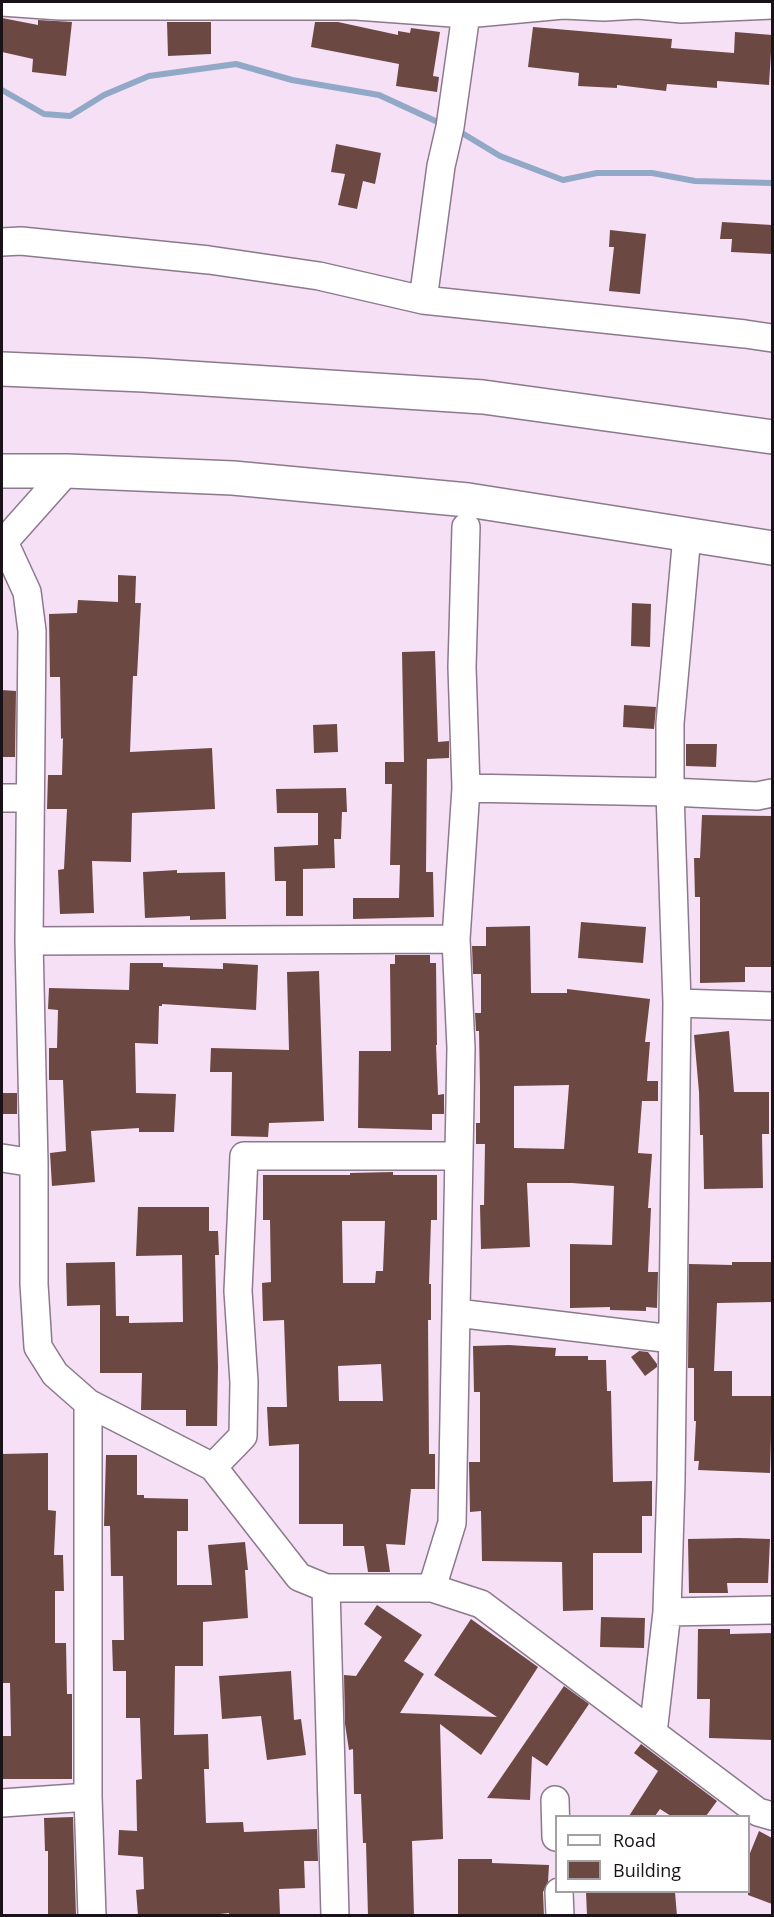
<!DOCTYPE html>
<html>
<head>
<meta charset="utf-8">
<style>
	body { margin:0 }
	#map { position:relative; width:774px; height:1917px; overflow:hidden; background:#f6e0f6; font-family:"Open Sans",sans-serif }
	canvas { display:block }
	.frame { position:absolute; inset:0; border:3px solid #191219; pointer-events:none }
	.legend { position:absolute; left:555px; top:1815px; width:195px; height:78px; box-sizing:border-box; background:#fff; border:2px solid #a3a0a3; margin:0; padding:8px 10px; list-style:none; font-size:18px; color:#191219 }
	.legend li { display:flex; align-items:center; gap:12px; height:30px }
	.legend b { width:30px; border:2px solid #a3a0a3 }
</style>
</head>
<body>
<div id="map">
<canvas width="774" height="1917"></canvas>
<div class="frame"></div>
<ul class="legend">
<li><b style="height:8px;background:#fff"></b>Road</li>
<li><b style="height:16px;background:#6c4843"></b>Building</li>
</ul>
</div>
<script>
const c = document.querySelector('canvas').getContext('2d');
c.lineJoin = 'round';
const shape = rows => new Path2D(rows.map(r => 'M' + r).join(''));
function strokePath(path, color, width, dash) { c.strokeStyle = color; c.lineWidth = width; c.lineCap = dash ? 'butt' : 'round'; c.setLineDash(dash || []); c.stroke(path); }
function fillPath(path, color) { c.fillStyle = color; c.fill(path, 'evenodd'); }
strokePath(shape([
	[2,90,44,114,70,116,104,95,149,76,236,64,292,80,379,95,442,124],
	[457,130,500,156,563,180,597,173,652,173,695,181,772,183]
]), '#92a8c7', 6);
fillPath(shape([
	[2,18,38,25,38,20,72,22,66,76,32,72,33,59,2,52],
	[167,22,211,22,211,54,168,56],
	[315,22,338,22,398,35,398,31,410,33,411,28,440,32,433,76,439,77,437,92,396,86,399,64,311,47],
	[533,27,672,39,671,48,734,53,735,32,772,35,769,85,717,81,717,88,667,84,666,91,617,85,617,88,578,86,579,73,528,67],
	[336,144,381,153,375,184,363,181,357,209,338,205,345,174,331,172],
	[722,222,772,225,772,254,731,252,732,239,720,239],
	[610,230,646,234,640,294,609,291,614,247,609,247],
	[118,575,136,576,135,603,141,603,137,676,133,676,130,752,212,748,215,809,132,813,131,862,92,861,94,913,60,914,58,870,64,869,67,809,47,809,48,775,62,775,63,738,61,739,60,677,50,677,49,614,77,613,78,600,118,602],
	[632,603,651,604,650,647,631,646],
	[435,651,438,742,449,741,449,758,427,759,426,872,433,872,434,917,353,919,353,898,399,898,400,865,390,865,392,784,385,784,385,762,404,762,402,652],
	[2,690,16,691,15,757,2,757],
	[624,705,656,707,654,729,623,727],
	[337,724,338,752,314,753,313,725],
	[686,744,717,744,716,767,686,766],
	[346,788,347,812,342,812,341,839,334,839,335,868,303,869,303,916,286,916,286,881,275,881,274,847,318,845,318,813,277,813,276,789],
	[702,815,772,816,772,967,745,967,745,982,700,983,700,897,695,897,694,858,700,858],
	[177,870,177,873,225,872,226,919,190,920,190,916,145,918,143,872],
	[581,922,646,927,643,963,578,958],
	[530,926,531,993,567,993,567,989,650,999,645,1042,650,1042,647,1081,658,1081,658,1101,642,1101,638,1153,652,1154,648,1208,651,1208,648,1272,658,1272,657,1308,646,1307,646,1311,610,1310,610,1307,570,1308,570,1244,612,1245,614,1186,572,1183,527,1183,530,1247,481,1249,480,1205,484,1205,485,1144,476,1144,476,1123,480,1123,480,1086,479,1031,476,1031,475,1013,481,1013,481,974,473,974,472,946,486,946,486,927],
	[569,1085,564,1149,514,1148,514,1086],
	[395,955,430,955,430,963,436,963,437,1045,436,1045,438,1095,444,1094,444,1114,432,1114,432,1130,358,1128,359,1051,391,1051,390,964,395,964],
	[130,963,163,963,163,967,223,969,223,963,258,965,256,1010,162,1004,162,1006,159,1006,158,1044,135,1043,136,1093,176,1094,174,1132,139,1132,139,1128,91,1131,95,1182,52,1186,50,1153,66,1151,63,1080,49,1080,49,1048,57,1048,58,1010,48,1009,49,988,129,990],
	[319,971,324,1121,269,1123,268,1137,231,1136,232,1072,210,1072,211,1048,289,1050,287,972],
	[729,1031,734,1092,769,1092,769,1134,762,1134,763,1188,704,1189,703,1135,700,1135,699,1092,694,1035],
	[2,1093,17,1093,17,1114,2,1114],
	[393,1172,393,1175,437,1175,437,1220,431,1220,429,1284,431,1284,431,1320,428,1320,429,1454,435,1454,435,1489,411,1489,405,1545,386,1544,390,1572,368,1572,364,1546,343,1546,343,1524,299,1524,299,1444,269,1446,267,1407,287,1407,284,1320,263,1321,262,1283,271,1282,270,1220,263,1220,263,1175,350,1175,350,1173],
	[342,1221,385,1221,383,1271,376,1271,375,1283,343,1283],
	[381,1364,383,1401,339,1401,338,1366],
	[138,1207,209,1207,209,1231,218,1231,219,1255,215,1255,218,1367,217,1426,186,1426,186,1410,141,1410,142,1373,100,1373,100,1305,67,1306,66,1263,115,1262,116,1316,129,1316,129,1323,183,1322,182,1255,136,1256],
	[732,1262,772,1262,772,1302,717,1303,714,1371,732,1371,732,1396,772,1396,770,1473,698,1470,699,1461,694,1461,696,1421,694,1421,694,1368,688,1368,689,1264,732,1265],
	[509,1345,556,1348,555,1356,588,1356,588,1360,606,1360,607,1391,611,1391,613,1482,652,1481,652,1516,642,1516,642,1553,593,1553,593,1610,563,1611,562,1562,482,1561,481,1511,470,1512,469,1462,480,1462,480,1392,474,1392,473,1346],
	[639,1351,648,1352,657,1364,657,1367,645,1376,631,1357],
	[48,1453,48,1510,56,1511,54,1555,63,1555,64,1591,55,1591,55,1643,66,1643,67,1694,72,1694,72,1779,2,1779,2,1736,11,1736,10,1683,2,1683,2,1454],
	[106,1455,137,1455,137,1495,144,1495,144,1498,188,1499,188,1531,177,1531,177,1585,212,1585,208,1545,245,1542,248,1570,245,1570,248,1618,203,1622,203,1666,175,1666,174,1735,208,1734,209,1769,204,1769,206,1823,243,1822,244,1832,317,1829,318,1861,304,1861,305,1888,279,1889,280,1915,229,1916,229,1913,202,1916,138,1916,136,1890,144,1889,143,1857,118,1855,119,1830,137,1831,136,1780,142,1779,140,1718,126,1718,126,1671,113,1671,112,1640,124,1640,123,1576,111,1576,110,1526,104,1526],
	[739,1538,770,1539,768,1583,727,1583,728,1593,689,1593,688,1539],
	[377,1605,422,1635,404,1661,424,1674,400,1713,497,1717,434,1675,471,1619,538,1667,481,1755,440,1724,443,1839,412,1841,414,1916,368,1916,366,1843,363,1843,361,1794,354,1794,353,1749,349,1750,345,1724,344,1675,356,1676,382,1637,364,1624],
	[601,1617,645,1618,644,1648,600,1647],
	[698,1629,730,1629,730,1634,772,1633,772,1740,709,1738,710,1699,697,1699],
	[291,1671,294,1720,301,1719,306,1755,267,1760,261,1716,222,1719,219,1676],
	[564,1686,589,1704,547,1766,532,1756,530,1800,487,1798],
	[641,1744,717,1801,706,1816,671,1816,660,1809,655,1816,629,1816,658,1771,634,1753],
	[73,1817,76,1916,48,1916,48,1851,45,1851,44,1818],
	[759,1831,772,1838,772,1904,748,1895,748,1858],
	[458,1859,492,1859,492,1863,549,1865,548,1882,543,1892,544,1916,458,1916],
	[586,1892,675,1892,677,1916,587,1916]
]), '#6c4843');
const minor = shape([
	[2,2,60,6,356,6,466,14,563,5,604,7,638,5,682,9,772,5],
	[2,242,21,241,209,260,319,276,423,300,745,334,772,338],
	[423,300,441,166,450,127,466,14],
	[4,542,27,592,32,631,29,941,34,1163,34,1284,38,1347,55,1374,88,1403,213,1467,299,1577,326,1588,432,1588,481,1604,758,1812,772,1816],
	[2,544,67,471],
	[466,788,670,792,757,796,772,793],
	[2,798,30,798],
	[29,941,456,939],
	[677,1003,772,1006],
	[2,1158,34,1163],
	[457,1313,672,1339],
	[88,1403,88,1797,92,1916],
	[213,1467,243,1436,244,1382,238,1291,244,1156,459,1156],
	[326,1588,335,1916],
	[432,1588,452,1523,461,1048,456,939,466,788,462,667,466,527],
	[667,1612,772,1610],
	[653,1733,667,1612,671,1480,677,1003,670,792,670,723,687,535],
	[555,1800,556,1837],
	[2,1803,88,1797],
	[559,1892,560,1916]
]);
const highway = shape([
	[2,369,144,375,483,397,772,437],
	[2,471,67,471,233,478,468,500,772,548]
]);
strokePath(minor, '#8c798d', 30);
strokePath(highway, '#8c798d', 36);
strokePath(minor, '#fff', 27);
strokePath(highway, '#fff', 33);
</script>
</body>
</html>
